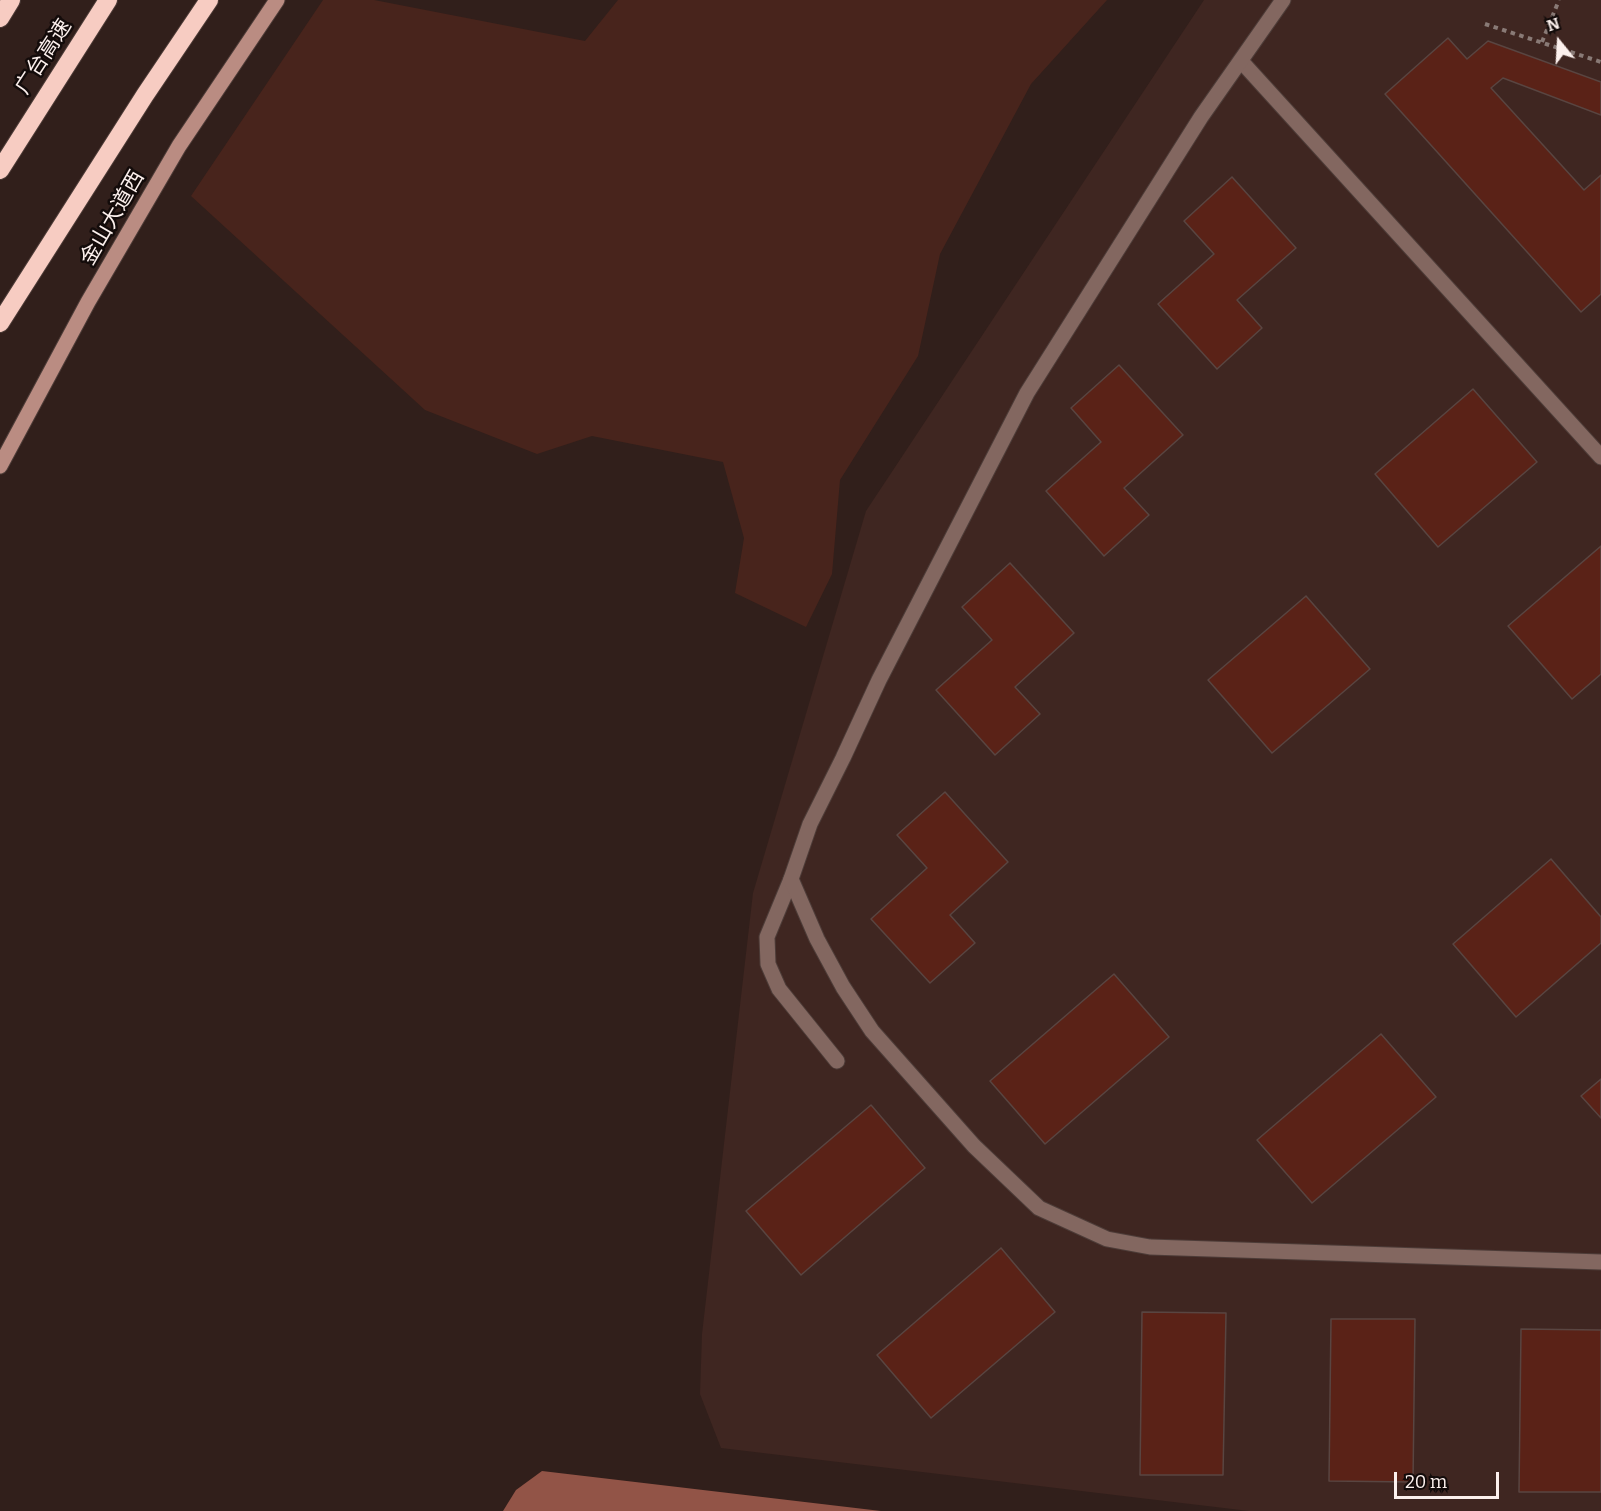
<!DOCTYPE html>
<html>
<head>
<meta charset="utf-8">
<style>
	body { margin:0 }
	#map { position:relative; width:1601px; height:1511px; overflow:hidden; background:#311f1b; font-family:Bitter,serif }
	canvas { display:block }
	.north { position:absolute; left:1529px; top:12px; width:60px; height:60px; -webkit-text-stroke:4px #130b0a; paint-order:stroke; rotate:342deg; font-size:16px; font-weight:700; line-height:24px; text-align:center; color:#fcf0ed }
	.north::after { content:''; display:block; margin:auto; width:21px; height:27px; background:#fcf0ed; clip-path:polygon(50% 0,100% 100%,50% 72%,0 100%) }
	.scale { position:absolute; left:1394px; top:1472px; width:105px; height:27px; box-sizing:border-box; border:3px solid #fcf0ed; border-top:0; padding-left:8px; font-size:18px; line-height:21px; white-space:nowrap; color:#fcf0ed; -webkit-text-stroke:4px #130b0a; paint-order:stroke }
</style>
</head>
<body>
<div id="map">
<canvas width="1601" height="1511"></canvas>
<div class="north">N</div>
<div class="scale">20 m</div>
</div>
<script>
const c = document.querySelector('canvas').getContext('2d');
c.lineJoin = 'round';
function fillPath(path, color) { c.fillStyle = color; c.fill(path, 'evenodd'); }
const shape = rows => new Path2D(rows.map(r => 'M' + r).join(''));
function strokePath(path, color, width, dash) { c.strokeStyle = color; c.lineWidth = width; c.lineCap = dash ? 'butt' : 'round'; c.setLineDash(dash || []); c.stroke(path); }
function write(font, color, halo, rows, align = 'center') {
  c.font = font + ' Bitter,"Noto Sans SC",serif'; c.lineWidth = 5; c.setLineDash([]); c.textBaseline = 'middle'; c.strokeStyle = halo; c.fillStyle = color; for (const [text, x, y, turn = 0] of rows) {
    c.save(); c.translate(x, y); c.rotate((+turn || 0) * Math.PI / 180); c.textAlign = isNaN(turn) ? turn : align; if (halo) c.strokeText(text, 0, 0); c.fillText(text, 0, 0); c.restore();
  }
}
fillPath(shape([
	[1204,0,1601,0,1601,1511,1249,1511,721,1448,700,1394,702,1334,753,893,866,511]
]), '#3f2621');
fillPath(shape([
	[323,0,374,0,585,41,618,0,1107,0,1031,84,940,254,918,356,840,480,832,574,806,627,735,593,744,538,723,462,592,436,537,454,425,410,191,196]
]), '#48241c');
fillPath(shape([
	[542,1471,881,1511,503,1511,516,1490]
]), '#925447');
const building = shape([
	[1448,38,1467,59,1488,41,1601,82,1601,115,1503,78,1491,88,1584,190,1601,175,1601,294,1581,312,1385,94,1448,38],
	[1232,177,1296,248,1237,300,1262,328,1217,369,1158,304,1214,254,1184,221,1232,177],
	[1119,365,1183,435,1124,488,1149,515,1104,556,1046,491,1101,442,1071,408,1119,365],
	[1473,389,1537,462,1438,547,1375,474,1473,389],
	[1601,546,1601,674,1572,699,1508,626,1601,546],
	[1010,563,1074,633,1015,687,1040,714,995,755,936,690,992,640,962,607,1010,563],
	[1306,596,1370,669,1272,753,1208,680,1306,596],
	[945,792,1008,862,950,915,975,943,930,983,871,919,927,868,897,835,945,792],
	[1551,859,1601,917,1601,943,1516,1017,1453,944,1551,859],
	[1114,974,1169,1037,1045,1144,990,1081,1114,974],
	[1381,1034,1436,1097,1312,1203,1257,1140,1381,1034],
	[1601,1079,1601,1118,1581,1096,1601,1079],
	[871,1105,925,1168,801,1275,746,1211,871,1105],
	[1001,1248,1055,1312,931,1418,877,1355,1001,1248],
	[1142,1312,1226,1313,1223,1475,1140,1475,1142,1312],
	[1331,1319,1415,1319,1413,1482,1329,1481,1331,1319],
	[1521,1329,1601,1330,1601,1492,1519,1492,1521,1329]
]);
fillPath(building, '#5a2217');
strokePath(building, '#594541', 1.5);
const service = shape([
	[1241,61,1601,457],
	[791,879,767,937,768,964,779,989,837,1061]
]);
const minor = shape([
	[1283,0,1201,117,1027,393,879,680,843,758,810,824,791,879,817,939,843,987,872,1031,974,1146,1039,1208,1107,1239,1150,1247,1601,1262]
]);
const secondary = shape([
	[0,466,88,302,179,146,277,0]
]);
const motorway = shape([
	[0,18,11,0],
	[0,170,108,0],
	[0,323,145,95,209,0]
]);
strokePath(service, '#4d3c38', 17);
strokePath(minor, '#4d3c38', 17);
strokePath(secondary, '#4d3c38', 17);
strokePath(motorway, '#4d3c38', 20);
strokePath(shape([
	[1485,24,1601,62],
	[1542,42,1559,0]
]), '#897a76', 4, [4.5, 4.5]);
strokePath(service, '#836760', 15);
strokePath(minor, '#836760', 15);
strokePath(secondary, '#ba8c82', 15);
strokePath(motorway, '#f7ccc2', 18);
write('21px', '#fcf0ed', '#130b0a', [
	["广台高速",44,57,-57],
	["金山大道西",113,218,-60]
]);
</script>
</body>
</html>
